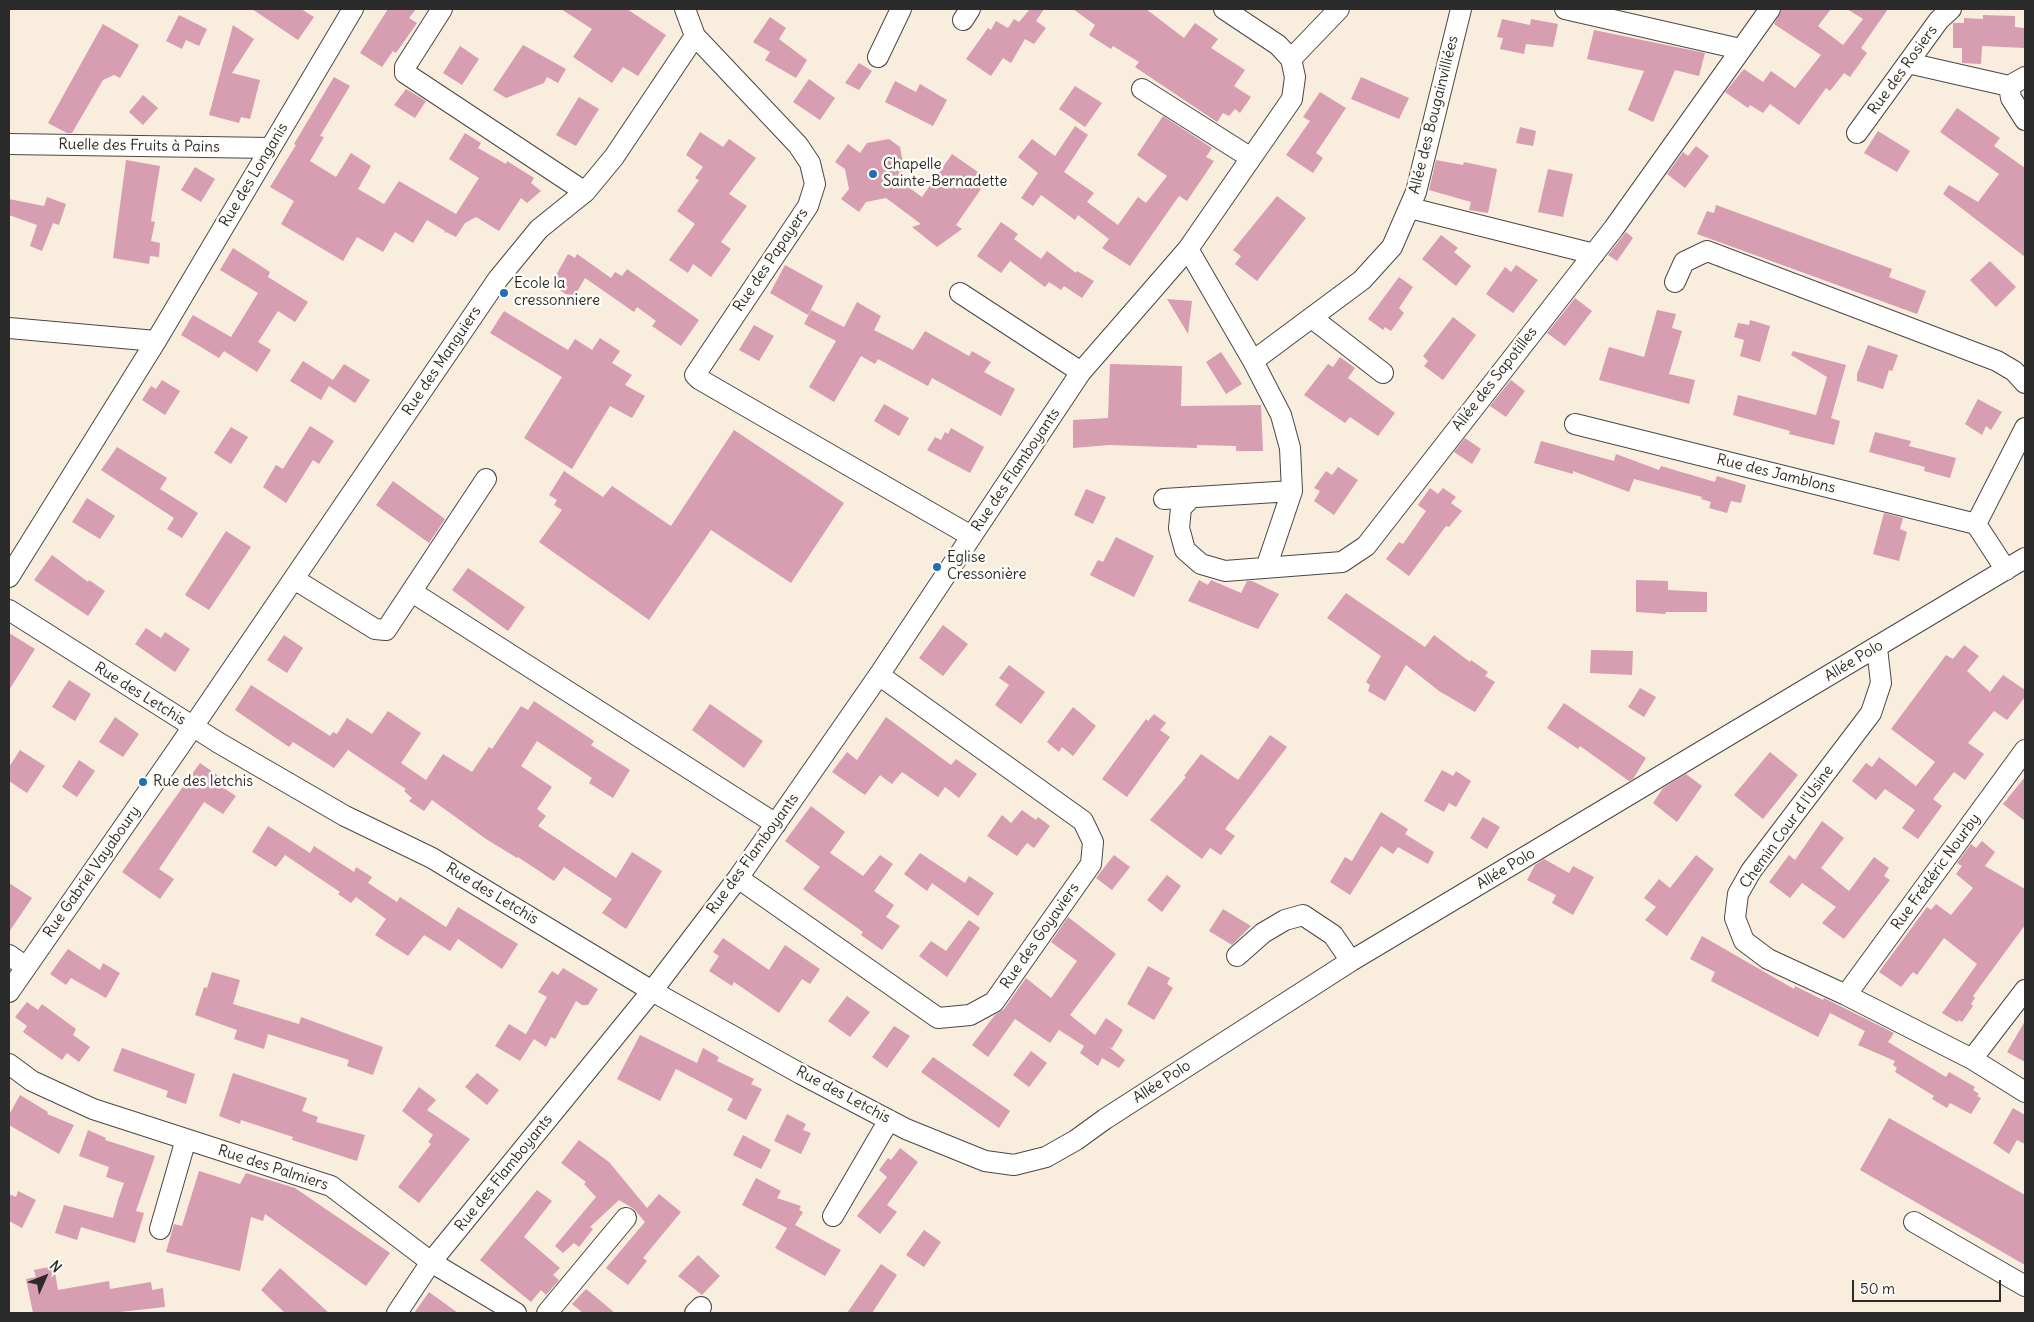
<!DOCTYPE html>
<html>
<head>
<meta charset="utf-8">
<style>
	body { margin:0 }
	#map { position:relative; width:2034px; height:1322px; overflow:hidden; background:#f9eddd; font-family:Delius,sans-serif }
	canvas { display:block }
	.frame { position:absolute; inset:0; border:10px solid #2b2b2b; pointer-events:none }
	.north { position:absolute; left:20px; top:1252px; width:50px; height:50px; -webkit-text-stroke:4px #fdfcf7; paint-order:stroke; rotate:46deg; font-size:14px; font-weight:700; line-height:20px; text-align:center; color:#2b2b2b }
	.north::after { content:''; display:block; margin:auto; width:18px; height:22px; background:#2b2b2b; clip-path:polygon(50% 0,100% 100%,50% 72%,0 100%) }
	.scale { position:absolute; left:1852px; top:1280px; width:149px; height:22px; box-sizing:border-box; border:2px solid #2b2b2b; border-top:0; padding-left:6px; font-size:15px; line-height:18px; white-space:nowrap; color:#2b2b2b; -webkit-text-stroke:4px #fdfcf7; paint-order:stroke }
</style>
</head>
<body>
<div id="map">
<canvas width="2034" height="1322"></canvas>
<div class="frame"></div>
<div class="north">N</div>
<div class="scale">50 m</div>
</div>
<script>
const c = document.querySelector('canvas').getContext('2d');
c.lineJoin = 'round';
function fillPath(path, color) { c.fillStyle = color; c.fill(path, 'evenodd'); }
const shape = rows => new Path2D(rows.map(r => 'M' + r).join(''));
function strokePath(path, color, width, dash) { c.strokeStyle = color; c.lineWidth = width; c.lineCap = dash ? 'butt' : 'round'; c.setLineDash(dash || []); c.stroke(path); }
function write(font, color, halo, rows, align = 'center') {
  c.font = font + ' Delius,sans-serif'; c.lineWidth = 5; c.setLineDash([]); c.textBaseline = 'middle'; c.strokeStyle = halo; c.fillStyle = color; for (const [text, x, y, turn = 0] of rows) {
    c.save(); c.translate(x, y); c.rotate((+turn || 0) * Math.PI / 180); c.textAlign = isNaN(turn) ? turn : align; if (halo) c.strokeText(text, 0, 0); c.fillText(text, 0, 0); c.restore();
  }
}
fillPath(shape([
	[252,9,301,9,314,17,298,40],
	[388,9,416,9,409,18,417,23,396,53,393,51,382,67,360,53],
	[561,9,627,9,666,35,638,76,623,67,612,83,573,57,592,29],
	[1030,9,1044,9,1036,21,1046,28,1034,44,1025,39,1011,63,1003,58,991,76,966,59,988,28,991,30,996,21,1008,28,1014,19,1019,22],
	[1073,9,1146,9,1184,38,1195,23,1218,39,1211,48,1245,70,1234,86,1251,97,1240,113,1235,109,1229,116,1223,113,1217,122,1135,67,1139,62,1113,46,1111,49,1089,35,1095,25],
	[1782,9,1831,9,1818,26,1843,45,1863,19,1847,9,1888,9,1861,48,1867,53,1850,77,1844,73,1830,91,1826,88,1799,125,1770,104,1763,113,1750,105,1748,108,1725,92,1744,69,1763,82,1771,71,1795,88,1821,55,1774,24],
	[179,15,207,29,199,46,186,40,182,49,166,41],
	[1983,15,2015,16,2015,27,2025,28,2025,48,1982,46,1981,64,1962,63,1962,48,1953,48,1953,23,1964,23,1964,18,1983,19],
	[770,17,786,28,779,39,807,60,796,78,765,60,770,52,753,42],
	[1502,19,1530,25,1531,19,1558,24,1553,47,1526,44,1524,54,1500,49,1503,38,1497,37],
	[103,24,139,45,120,78,114,75,103,80,72,133,67,133,48,123],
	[233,25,254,39,232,73,260,80,250,119,241,117,239,123,209,115],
	[1594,30,1705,53,1699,76,1675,70,1653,122,1628,110,1644,71,1587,59],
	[523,45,566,69,558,83,547,77,544,83,506,98,493,90],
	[460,46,479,59,462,85,443,73],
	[859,63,872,71,859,90,845,83],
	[334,77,350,86,320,136,324,137,310,161,336,177,351,153,371,166,358,189,384,204,399,181,456,214,479,178,449,159,465,133,481,143,478,148,506,164,507,161,534,178,531,183,541,191,527,203,521,198,499,231,476,217,465,223,456,237,446,232,444,233,445,231,427,220,413,243,395,232,383,252,357,237,343,261,281,224,294,201,270,187,296,145,294,144],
	[1361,77,1409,98,1399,119,1351,99],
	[809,79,835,98,820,120,793,102],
	[895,81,916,92,920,84,947,100,933,126,885,102],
	[1075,86,1102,103,1085,127,1059,109],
	[406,89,426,101,415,118,394,105],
	[1320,92,1346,108,1316,153,1323,158,1313,173,1286,155,1310,121,1303,117],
	[143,95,158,108,143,125,129,112],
	[579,97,599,109,576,146,556,135],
	[1957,108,2000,138,1994,146,2025,168,2025,257,1943,194,1949,185,1978,202,1999,174,1940,132],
	[1163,116,1212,148,1206,157,1214,161,1187,201,1179,196,1130,266,1102,248,1109,239,1078,215,1075,220,1041,195,1033,206,1021,198,1038,173,1018,157,1032,139,1055,156,1075,126,1088,135,1064,172,1094,193,1087,202,1118,225,1138,197,1146,203,1167,176,1137,155],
	[1520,127,1536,131,1533,146,1516,143],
	[1878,131,1910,151,1897,172,1864,153],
	[700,132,723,147,729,139,756,158,729,194,747,206,721,242,731,249,711,277,693,264,688,273,669,260,695,224,677,211,699,180,695,178,703,167,686,155],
	[889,139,900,147,904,169,897,179,922,197,952,154,988,179,956,225,962,229,937,247,912,227,921,224,886,198,866,202,859,212,841,199,849,189,845,169,835,162,848,144,860,153,867,143],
	[1696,146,1709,156,1685,188,1667,174,1683,152,1688,156],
	[126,160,160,166,151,221,155,222,151,241,160,243,159,257,150,256,149,264,113,258],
	[1436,160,1463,165,1464,162,1497,169,1488,213,1469,210,1471,202,1429,190],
	[195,167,215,179,201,202,181,190],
	[1548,169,1573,174,1563,217,1538,212],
	[1277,196,1306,218,1257,281,1235,264,1241,256,1233,250],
	[47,197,66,204,59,225,53,223,42,251,30,246,37,225,9,215,9,199,44,206],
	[1716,205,1892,269,1889,277,1926,291,1917,314,1697,234,1707,211,1714,213],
	[1001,222,1018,234,1014,239,1041,259,1047,251,1076,273,1077,271,1094,281,1082,298,1064,286,1061,290,1049,282,1045,287,1010,261,1001,273,977,256],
	[1626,232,1633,238,1617,261,1608,255],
	[1441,235,1458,248,1454,252,1471,266,1456,286,1422,259],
	[233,248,270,272,268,277,308,302,295,322,278,311,258,342,271,350,257,372,224,351,219,358,181,335,193,315,231,337,258,293,220,270],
	[568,254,575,258,577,254,611,278,615,272,622,276,627,269,699,320,681,346,652,326,656,321,637,307,634,312,585,278,573,299,551,284],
	[1990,261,2016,287,1996,307,1970,280],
	[785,265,823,286,808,315,770,293],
	[1516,265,1538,280,1513,313,1486,294,1505,267,1511,272],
	[1399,277,1413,287,1399,308,1404,313,1391,331,1385,327,1383,330,1368,319],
	[1575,298,1592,311,1565,346,1547,333],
	[1167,299,1192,301,1188,334],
	[857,302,881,316,874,330,913,350,925,331,969,356,972,351,991,362,984,372,1015,389,1001,416,932,378,928,386,878,359,875,364,861,356,834,402,809,387,836,341,804,324,811,310,844,327],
	[1657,310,1676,314,1672,328,1682,331,1669,374,1695,380,1689,404,1599,380,1609,347,1644,357],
	[504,311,568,350,575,339,592,350,600,338,620,351,612,363,632,375,625,385,645,396,632,418,610,406,572,469,524,438,562,377,490,333],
	[1453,317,1476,335,1443,380,1424,366,1428,361,1423,356],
	[1750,320,1770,326,1760,362,1740,356,1744,340,1734,337,1738,323,1749,325],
	[754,325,774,336,759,361,739,350],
	[1868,345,1898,355,1892,371,1889,370,1883,389,1857,381,1857,374],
	[1793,351,1846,365,1831,418,1840,421,1834,445,1789,434,1790,431,1733,415,1738,395,1816,415,1827,377,1791,355],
	[1221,352,1242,384,1226,394,1206,362],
	[1340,357,1355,368,1348,378,1395,413,1378,436,1350,417,1345,423,1304,395,1328,364,1333,367],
	[303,361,333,380,344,364,370,380,355,403,329,386,321,400,290,381],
	[1110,364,1182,366,1181,406,1261,405,1263,451,1236,451,1236,446,1197,445,1197,448,1109,445,1073,448,1073,420,1108,418],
	[162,380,180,391,165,415,142,400,151,386,156,389],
	[1511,380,1525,391,1506,417,1490,406],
	[1978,399,2002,412,1991,430,1986,426,1982,435,1965,424],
	[884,404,909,418,899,436,874,421],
	[310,426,334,441,319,464,313,460,286,503,263,487,276,465,283,469],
	[231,427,248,437,231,464,214,453],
	[951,428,984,447,970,473,927,450,935,437,941,440,945,432,948,434],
	[734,430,844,503,791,583,711,530,649,620,539,542,562,510,554,505,557,500,549,495,564,471,603,497,612,486,671,526],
	[1875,432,1911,441,1909,446,1956,458,1950,478,1924,471,1925,467,1869,452],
	[1465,438,1481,449,1472,464,1454,452],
	[1541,441,1614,461,1616,454,1659,470,1661,466,1715,482,1717,476,1746,485,1741,503,1731,501,1727,513,1709,508,1711,502,1701,499,1702,497,1634,479,1629,492,1573,471,1573,474,1534,463],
	[117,447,167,478,160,489,198,513,182,538,167,529,174,518,101,470],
	[1338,467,1358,480,1334,515,1314,501,1320,491,1314,488,1326,471,1332,475],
	[393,481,445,519,429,543,376,505],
	[1430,488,1438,494,1443,488,1456,497,1451,503,1462,511,1449,527,1446,526,1409,576,1386,559,1399,542,1403,544,1426,511,1418,505],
	[1086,489,1106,497,1093,524,1074,515],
	[87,498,115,516,100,539,72,522],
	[1884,513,1903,518,1900,529,1907,532,1899,561,1873,554],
	[226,531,251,547,209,610,185,595],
	[1116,537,1154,556,1134,597,1090,575,1098,560,1103,562],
	[52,555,88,582,89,580,105,591,88,616,34,580],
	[468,568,525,607,508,631,452,590],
	[1199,580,1208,585,1211,580,1241,593,1247,581,1252,581,1279,594,1258,629,1188,601],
	[1636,580,1668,581,1668,590,1707,592,1707,612,1666,612,1665,614,1636,612],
	[1346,593,1425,647,1434,635,1470,662,1471,660,1488,672,1485,676,1495,682,1475,712,1439,691,1406,665,1385,701,1368,691,1370,685,1366,682,1381,656,1327,618],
	[943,625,968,644,943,676,919,658],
	[146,628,161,638,165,632,190,649,175,672,135,644],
	[9,633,35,649,9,690],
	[284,635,303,648,287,673,267,660],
	[1964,645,1979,656,1967,671,1990,692,2003,675,2025,690,2025,697,2007,720,1994,711,1968,743,1984,754,1965,780,1954,772,1933,799,1942,806,1918,839,1902,828,1915,810,1885,789,1876,800,1852,781,1866,763,1872,767,1879,757,1916,786,1935,762,1891,729,1946,655,1953,659],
	[1591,650,1633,651,1632,675,1590,673],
	[1009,665,1045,692,1021,724,995,705,1009,685,999,678],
	[69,680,91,694,75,721,52,707],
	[251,685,330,736,333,732,337,734,347,718,372,734,388,711,421,733,401,763,426,780,443,754,472,772,489,747,492,749,521,706,528,710,534,701,594,741,591,745,630,770,613,798,589,783,592,778,537,741,521,766,552,787,537,809,546,816,538,826,616,878,632,852,662,871,626,929,602,913,612,899,564,867,554,881,518,857,517,858,486,839,432,800,424,811,409,801,412,798,404,791,406,789,348,750,334,768,293,742,289,747,235,710],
	[1640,688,1656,697,1644,717,1628,707],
	[1564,703,1646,758,1633,779,1629,781,1580,746,1578,749,1547,728],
	[710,704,763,741,744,768,692,730],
	[1073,707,1096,726,1073,756,1062,747,1059,752,1047,742],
	[1154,714,1166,723,1160,730,1170,737,1127,797,1102,779,1146,719,1148,721],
	[115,717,139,734,123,757,99,742],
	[886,717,951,765,956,759,977,774,959,798,945,787,938,797,902,772,892,784,880,775,865,795,832,772,847,752,857,760],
	[1270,735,1287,747,1225,829,1235,836,1221,855,1210,848,1202,859,1150,820,1186,777,1184,776,1201,754,1238,780],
	[20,750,45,766,27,793,9,781,9,767],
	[1770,752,1798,775,1763,819,1734,795],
	[79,760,95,771,77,797,62,787],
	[200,763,220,777,216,783,236,796,223,814,204,802,159,869,174,879,160,899,122,872],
	[1442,770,1453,776,1456,771,1471,781,1456,807,1449,803,1444,812,1424,801],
	[1686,774,1702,786,1677,822,1653,803,1663,788],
	[2025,777,2025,821,2003,804],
	[811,806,845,832,830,853,863,876,880,855,893,864,874,891,894,905,886,917,900,926,882,950,861,935,863,932,803,889,820,867,785,841],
	[1022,810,1036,820,1038,817,1050,826,1034,848,1027,843,1017,856,987,836,1002,815,1011,823],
	[1381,812,1408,829,1405,834,1434,852,1428,864,1398,847,1393,854,1381,846,1350,895,1330,882,1345,857,1352,861],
	[1483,817,1500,827,1487,849,1470,838],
	[1822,821,1844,838,1821,868,1849,891,1874,857,1889,868,1884,876,1890,880,1844,939,1822,923,1836,907,1802,883,1790,898,1769,882,1789,855,1795,860],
	[268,826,310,853,314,846,354,872,356,867,372,877,368,883,397,902,400,897,446,927,458,907,518,944,502,969,458,939,450,951,424,935,408,956,375,935,386,919,356,897,351,903,338,894,340,892,285,855,276,867,252,852],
	[1982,841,1995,852,1985,866,2025,889,2025,925,1973,996,1975,998,1971,1004,1973,1006,1962,1022,1959,1020,1957,1022,1942,1013,1977,964,1944,938,1917,975,1913,972,1901,987,1879,972,1927,907,1931,910,1936,904,1951,915,1973,888,1956,874,1962,866,1957,863,1971,844,1976,848],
	[920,853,965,883,969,876,994,893,978,916,932,883,927,891,904,874],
	[1114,855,1130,867,1112,890,1096,878],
	[1696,855,1714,869,1667,936,1645,920,1656,907,1644,898,1659,879,1670,888],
	[1544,859,1569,873,1573,866,1594,877,1573,915,1552,903,1556,895,1527,880,1535,865],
	[1167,875,1181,886,1162,912,1147,900],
	[9,883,32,898,9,932],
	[1223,909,1251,926,1232,945,1209,931],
	[1068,917,1116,954,1070,1015,1095,1035,1106,1018,1123,1030,1112,1048,1109,1047,1125,1060,1119,1068,1102,1058,1098,1066,1080,1053,1084,1046,1059,1030,1050,1043,1015,1019,988,1057,972,1045,995,1015,1004,1009,1026,978,1051,998,1077,961,1051,942],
	[969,920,980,928,947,977,919,956,931,941,946,951],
	[1702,936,1794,989,1795,986,1823,1000,1824,998,1894,1033,1888,1042,1946,1077,1949,1072,1975,1087,1973,1090,1979,1094,1977,1096,1981,1098,1971,1114,1950,1103,1947,1108,1932,1099,1934,1096,1895,1072,1897,1068,1893,1065,1895,1061,1858,1045,1865,1031,1830,1013,1818,1037,1711,981,1715,972,1690,959],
	[723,938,769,970,785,945,820,969,810,984,802,979,779,1013,734,982,732,986,709,971,719,956,713,952],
	[68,949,100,970,103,963,120,973,106,998,71,978,66,985,50,974],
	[1148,966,1170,978,1167,984,1173,988,1154,1020,1127,1004],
	[563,968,598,989,588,1005,582,1005,576,1001,555,1039,551,1037,546,1047,534,1039,520,1061,495,1046,509,1024,529,1036,526,1034,547,997,538,992,552,971,558,975],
	[212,972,240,980,233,1004,299,1024,301,1017,383,1047,373,1075,347,1066,349,1060,268,1034,264,1049,234,1039,237,1030,195,1015,204,987,207,988],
	[847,996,870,1012,850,1037,828,1021],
	[27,1002,38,1010,42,1004,76,1029,73,1035,90,1047,79,1062,67,1053,62,1060,23,1032,27,1026,15,1017],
	[2025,1021,2025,1062,2007,1052],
	[894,1026,910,1036,887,1068,872,1057],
	[640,1035,697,1063,703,1048,719,1057,717,1061,754,1079,751,1084,762,1089,746,1120,727,1110,733,1099,676,1069,660,1101,617,1079],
	[122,1048,195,1074,186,1104,166,1097,168,1091,113,1071],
	[1031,1051,1047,1063,1029,1087,1013,1075],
	[933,1057,1010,1111,999,1128,921,1072],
	[233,1073,307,1098,302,1111,318,1117,316,1122,365,1135,357,1161,292,1140,293,1137,241,1120,240,1124,219,1116],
	[477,1073,499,1090,487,1105,465,1087],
	[419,1087,436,1100,427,1110,470,1139,419,1203,398,1187,431,1144,428,1142,433,1135,402,1111],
	[20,1095,48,1112,47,1114,74,1125,59,1154,9,1125,9,1115],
	[2013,1108,2025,1115,2025,1144,2017,1140,2009,1154,1993,1143],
	[787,1114,806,1124,803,1130,811,1133,801,1154,774,1141],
	[1889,1118,2025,1195,2025,1265,1860,1170],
	[88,1130,106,1138,105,1140,155,1156,136,1211,144,1213,135,1243,81,1227,77,1240,55,1233,64,1205,113,1218,118,1200,124,1183,106,1177,109,1167,79,1156],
	[743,1135,771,1150,761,1169,733,1155],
	[579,1140,609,1162,647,1208,659,1194,681,1212,643,1258,647,1261,628,1285,606,1268,645,1222,634,1209,619,1200,590,1227,593,1229,579,1247,574,1243,563,1253,555,1246,596,1197,584,1184,586,1182,561,1163],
	[900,1148,918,1162,887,1205,897,1212,880,1234,857,1216,887,1177,879,1170,888,1158,891,1160],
	[199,1171,240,1184,246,1173,295,1188,390,1253,366,1286,265,1214,263,1221,251,1217,240,1271,166,1252,174,1224,182,1226],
	[756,1178,781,1191,777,1198,801,1206,799,1210,803,1212,795,1225,841,1250,825,1276,775,1248,787,1228,742,1205],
	[537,1190,552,1201,524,1237,560,1268,553,1275,559,1280,546,1295,541,1290,531,1302,480,1260],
	[18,1191,36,1200,22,1228,9,1221,9,1194,16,1197],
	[924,1230,941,1242,924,1267,906,1255],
	[698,1255,720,1276,702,1295,678,1276],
	[881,1264,897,1275,872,1313,847,1313],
	[54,1266,58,1290,109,1281,110,1289,151,1282,152,1290,163,1288,165,1307,111,1313,33,1313,26,1279,36,1277,34,1270],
	[280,1268,329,1313,285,1313,261,1290],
	[586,1289,591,1293,615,1313,583,1313,572,1304],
	[429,1292,458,1313,414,1313]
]), '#d79db1');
const minor = shape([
	[442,9,405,67,405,73,585,192],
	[685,9,695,36,798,145,810,163,815,184,808,206,695,375,699,379,971,536],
	[1565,9,1740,49],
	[963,20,970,9],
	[878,57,901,9],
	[1291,59,1339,9],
	[1908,63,2009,86],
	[2009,86,2011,98,2025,120],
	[2009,86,2025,77],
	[1142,89,1251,158],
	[1857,133,1939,20,1951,9],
	[9,144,270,148],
	[1410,208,1594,254],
	[1188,249,1253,361,1281,415,1290,448,1292,491,1266,568],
	[1675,282,1684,262,1707,251,1997,361,2014,371,2025,383],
	[960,293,1081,372],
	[1312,318,1383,373],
	[9,328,156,341],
	[1253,361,1362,280,1392,247,1416,192,1461,9],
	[1575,424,1976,524],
	[1192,497,1181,508,1179,528,1185,550,1201,564,1225,571,1342,562,1366,546,1614,228,1770,9],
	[1164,499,1292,491],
	[2006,570,1976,524,2025,428],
	[9,577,156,341,353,9],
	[294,579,375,629,386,630,486,479],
	[412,592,776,824],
	[9,610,219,743,345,816,432,858,652,991,801,1074,906,1129,985,1161,1014,1165,1046,1157,1076,1140,1105,1119,1351,961,2025,558],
	[1877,648,1881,683,1871,713,1751,871,1738,894,1735,918,1744,941,1768,959,1846,995,1972,1059,2025,1092],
	[738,878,938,1018,970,1015,994,1002,1091,864,1093,842,1083,821,879,675],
	[9,955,26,967],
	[1237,956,1263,933,1285,920,1303,915,1333,935,1351,961],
	[9,992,177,750,498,279,539,229,585,192,614,157,695,36],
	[1846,995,2025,750],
	[1972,1059,2025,990],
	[9,1064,32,1081,93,1109,331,1186,431,1262,516,1313],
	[833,1216,889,1120],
	[1914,1222,2025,1286],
	[160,1229,186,1139],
	[397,1313,431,1262,652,991,738,878,879,675,1081,372,1188,249,1292,99,1295,77,1291,59,1278,45,1224,9],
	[547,1313,626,1218],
	[695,1313,701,1307]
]);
strokePath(minor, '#4a4846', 22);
strokePath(minor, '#fff', 20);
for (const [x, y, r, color] of [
	[873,174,5,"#1f6fb2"],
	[504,293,5,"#1f6fb2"],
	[937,567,5,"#1f6fb2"],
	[143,782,5,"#1f6fb2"]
]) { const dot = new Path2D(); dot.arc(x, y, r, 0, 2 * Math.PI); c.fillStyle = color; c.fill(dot); strokePath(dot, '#fdfcf7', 2); }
write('15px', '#2b2b2b', '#fdfcf7', [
	["Rue des Rosiers",1903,70,-54],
	["Allée des Bougainvilliées",1434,115,-76],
	["Ruelle des Fruits à Pains",139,146,1],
	["Rue des Longanis",254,175,-59],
	["Rue des Papayers",771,260,-56],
	["Rue des Manguiers",442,361,-56],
	["Allée des Sapotilles",1495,379,-52],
	["Rue des Flamboyants",1016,470,-56],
	["Rue des Jamblons",1776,474,14],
	["Allée Polo",1854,661,-31],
	["Rue des Letchis",140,694,32],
	["Chemin Cour d l'Usine",1787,827,-54],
	["Rue des Flamboyants",753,854,-54],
	["Allée Polo",1506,869,-31],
	["Rue Gabriel Vayaboury",92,872,-55],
	["Rue Frédéric Nourby",1936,872,-54],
	["Rue des Letchis",492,894,31],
	["Rue des Goyaviers",1040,936,-55],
	["Allée Polo",1162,1082,-33],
	["Rue des Letchis",843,1095,28],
	["Rue des Palmiers",273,1168,18],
	["Rue des Flamboyants",504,1173,-51]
]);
write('15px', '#2b2b2b', '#fdfcf7', [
	["Chapelle",883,165],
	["Sainte-Bernadette",883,182],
	["Ecole la",514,284],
	["cressonniere",514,301],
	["Eglise",947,558],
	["Cressonière",947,575],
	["Rue des letchis",153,782]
], 'left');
</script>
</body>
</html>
